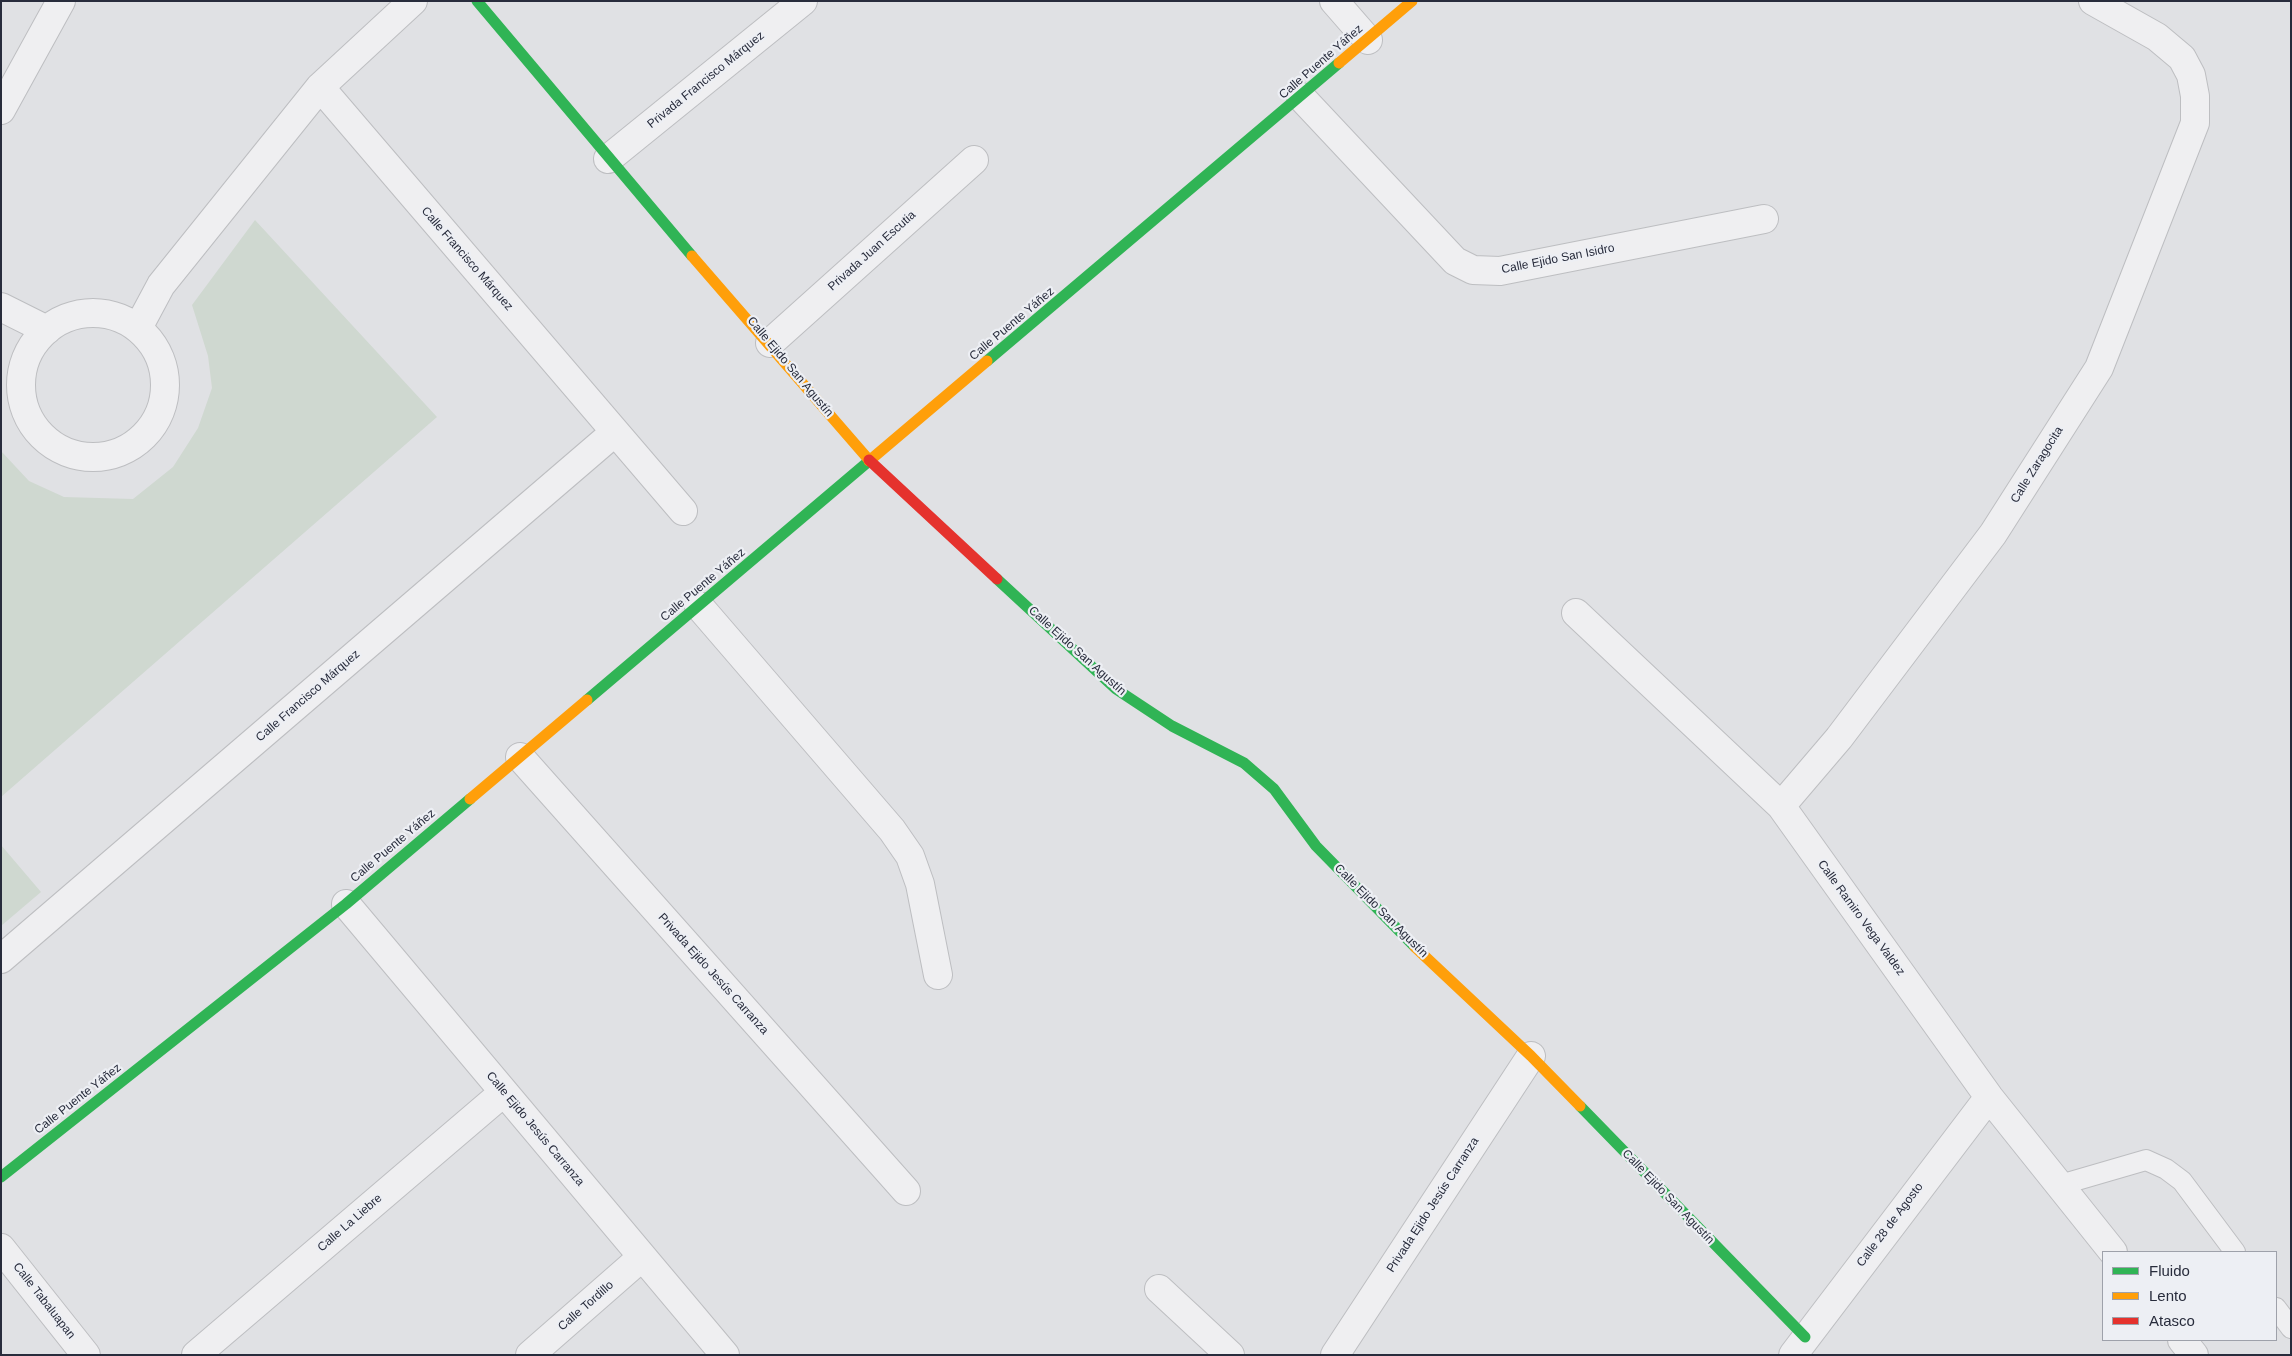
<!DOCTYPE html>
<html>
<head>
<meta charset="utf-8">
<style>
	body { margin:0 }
	#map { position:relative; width:2292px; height:1356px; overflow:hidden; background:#e0e1e4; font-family:Arial,sans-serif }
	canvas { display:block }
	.frame { position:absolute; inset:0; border:2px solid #282c3c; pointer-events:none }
	.legend { position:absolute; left:2102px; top:1251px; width:175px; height:90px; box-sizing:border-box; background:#edeff4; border:1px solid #9ea1aa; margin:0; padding:6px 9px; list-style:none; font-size:15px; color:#282c3c }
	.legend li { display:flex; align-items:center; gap:10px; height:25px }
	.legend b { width:25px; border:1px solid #9ea1aa }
</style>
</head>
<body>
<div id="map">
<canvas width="2292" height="1356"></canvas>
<div class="frame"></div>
<ul class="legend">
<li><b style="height:6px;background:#30b455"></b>Fluido</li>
<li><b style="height:6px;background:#ff9f0a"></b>Lento</li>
<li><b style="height:6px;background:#e5322d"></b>Atasco</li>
</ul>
</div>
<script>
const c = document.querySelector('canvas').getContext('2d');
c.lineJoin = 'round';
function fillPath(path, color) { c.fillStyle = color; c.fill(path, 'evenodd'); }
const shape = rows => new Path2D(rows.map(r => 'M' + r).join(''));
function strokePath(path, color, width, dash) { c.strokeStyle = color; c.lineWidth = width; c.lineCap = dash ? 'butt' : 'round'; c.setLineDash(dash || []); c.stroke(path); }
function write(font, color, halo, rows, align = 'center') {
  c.font = font + ' Arial,sans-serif'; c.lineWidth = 4.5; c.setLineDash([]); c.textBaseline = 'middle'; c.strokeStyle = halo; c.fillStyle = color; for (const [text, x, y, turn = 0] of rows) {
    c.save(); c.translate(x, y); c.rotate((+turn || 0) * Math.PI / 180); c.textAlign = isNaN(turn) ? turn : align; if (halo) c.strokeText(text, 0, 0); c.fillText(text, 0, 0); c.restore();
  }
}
fillPath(shape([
	[255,220,437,417,1,797,1,451,29,481,64,497,133,499,173,467,198,428,212,388,208,356,192,305],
	[1,845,41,892,1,926]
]), '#cfd8d0');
const lane = shape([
	[2060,1185,2146,1160,2166,1169,2182,1181,2235,1252],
	[2276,1308,2291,1328]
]);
const street = shape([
	[1334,1,1368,40],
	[320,87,683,511],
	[1301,97,1455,261,1473,270,1500,271,1764,219],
	[1,110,61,1],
	[608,159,803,1],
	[1,307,47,330],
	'21 385a72 72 0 1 1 144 0a72 72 0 1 1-144 0Z',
	[138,328,161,285,320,87,413,1],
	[770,343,974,160],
	[699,606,892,830,910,856,920,884,938,975],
	[1576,613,1781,806,1989,1097,2113,1252],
	[520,757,906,1191],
	[1781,806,1839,738,1993,534,2099,368,2195,123,2195,96,2191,75,2182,58,2157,37,2093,1],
	[346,904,725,1355],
	[1,959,615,432],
	[1,1248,86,1355],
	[1159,1289,1230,1355],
	[2182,1340,2194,1355],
	[196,1355,504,1092],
	[530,1355,642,1257],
	[1335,1355,1531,1056],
	[1793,1355,1989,1097]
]);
strokePath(lane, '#bdbec1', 22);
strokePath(street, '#bdbec1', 30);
strokePath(lane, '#efeff1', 20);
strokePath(street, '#efeff1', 28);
strokePath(shape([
	[477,1,692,256],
	[987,361,1339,63],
	[997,579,1116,689,1172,726,1244,763,1274,789,1316,846,1415,947],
	[587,700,869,461],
	[1580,1106,1805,1337],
	[1,1177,346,904,470,799]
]), '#30b455', 11);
strokePath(shape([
	[1339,63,1412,1],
	[692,256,869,460],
	[869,461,987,361],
	[470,799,587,700],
	[1415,947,1531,1056,1580,1106]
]), '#ff9f0a', 11);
strokePath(shape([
	[869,460,997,579]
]), '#e5322d', 11);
write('12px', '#282c3c', '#edeff4', [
	["Calle Puente Yáñez",1321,62,-41],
	["Privada Francisco Márquez",706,80,-39],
	["Privada Juan Escutia",872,251,-42],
	["Calle Francisco Márquez",467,259,49],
	["Calle Ejido San Isidro",1558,259,-11],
	["Calle Puente Yáñez",1012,324,-40],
	["Calle Ejido San Agustín",790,367,50],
	["Calle Zaragocita",2037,465,-58],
	["Calle Puente Yáñez",703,585,-40],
	["Calle Ejido San Agustín",1077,651,42],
	["Calle Francisco Márquez",308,696,-41],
	["Calle Puente Yáñez",393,846,-40],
	["Calle Ejido San Agustín",1381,911,45],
	["Calle Ramiro Vega Valdez",1861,918,54],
	["Privada Ejido Jesús Carranza",713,974,48],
	["Calle Puente Yáñez",78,1099,-38],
	["Calle Ejido Jesús Carranza",535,1129,50],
	["Calle Ejido San Agustín",1668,1197,46],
	["Privada Ejido Jesús Carranza",1433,1205,-57],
	["Calle La Liebre",350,1223,-41],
	["Calle 28 de Agosto",1890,1225,-53],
	["Calle Tabaluapan",44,1301,52],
	["Calle Tordillo",586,1306,-41]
]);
</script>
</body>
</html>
